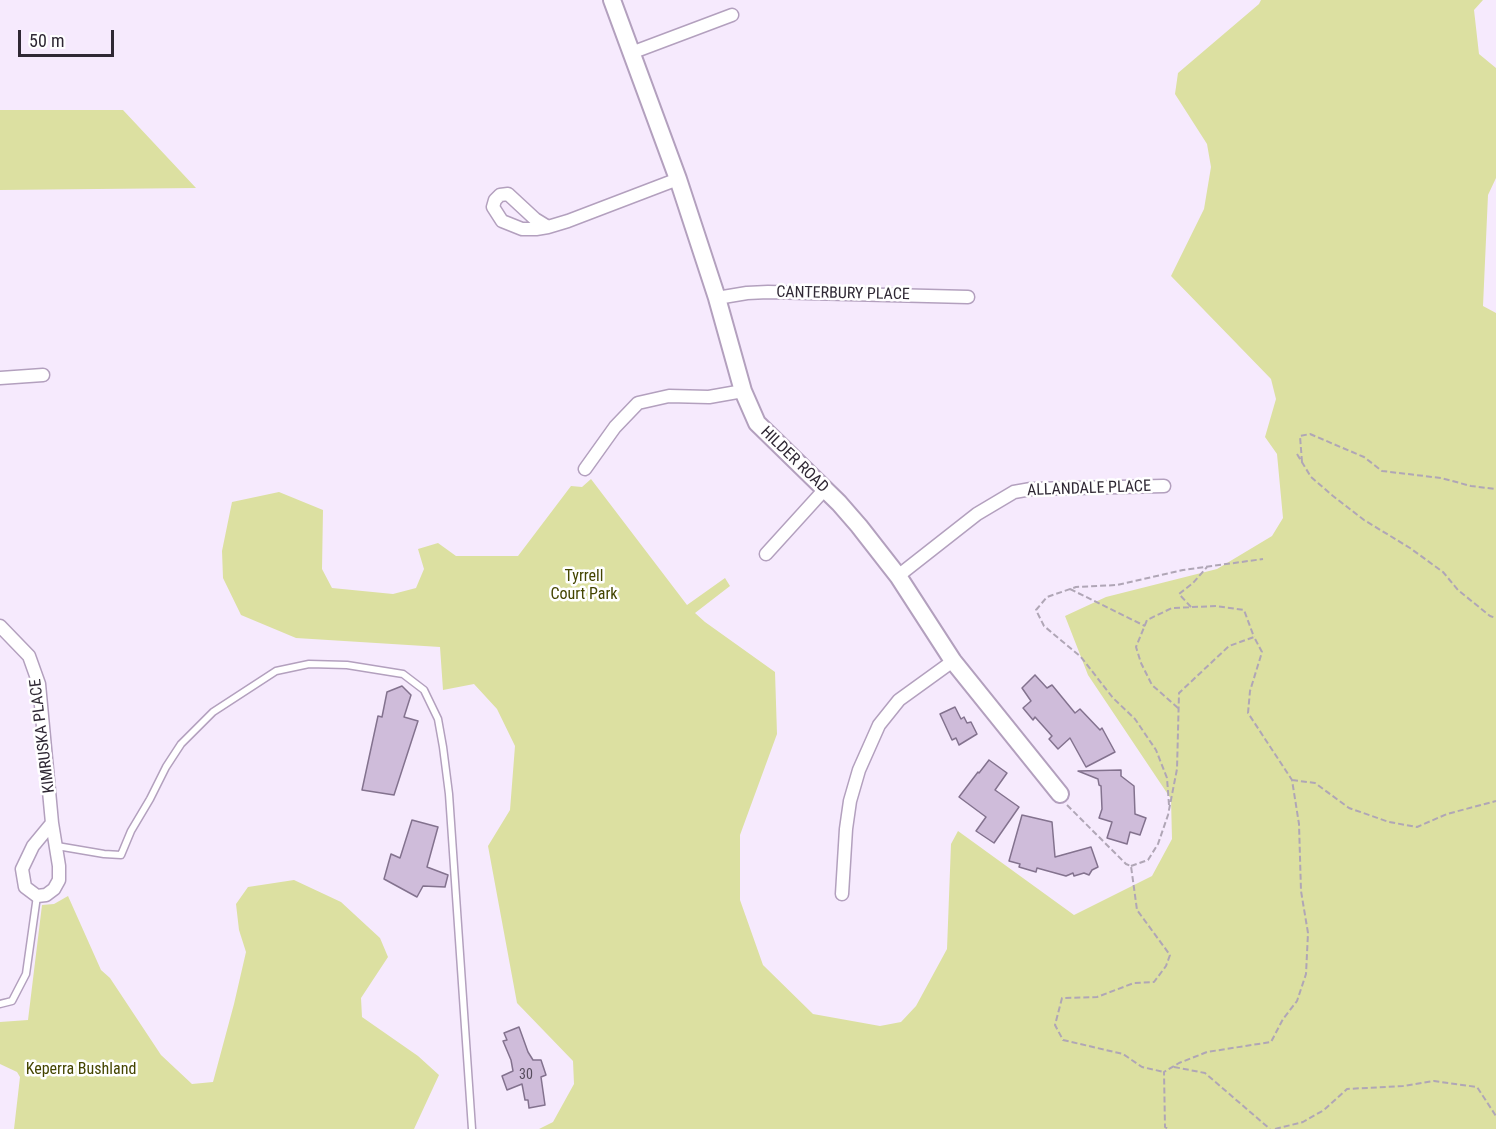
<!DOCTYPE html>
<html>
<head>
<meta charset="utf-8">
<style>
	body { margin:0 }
	#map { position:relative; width:1496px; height:1129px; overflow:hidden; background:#f6eafd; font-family:"Roboto Condensed",sans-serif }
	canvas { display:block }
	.scale { position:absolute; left:18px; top:30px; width:96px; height:27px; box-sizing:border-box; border:3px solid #2f2834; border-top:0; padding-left:8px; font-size:18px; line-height:21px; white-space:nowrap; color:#2f2834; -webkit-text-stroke:4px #fff; paint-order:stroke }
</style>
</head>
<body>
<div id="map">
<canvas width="1496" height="1129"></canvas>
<div class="scale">50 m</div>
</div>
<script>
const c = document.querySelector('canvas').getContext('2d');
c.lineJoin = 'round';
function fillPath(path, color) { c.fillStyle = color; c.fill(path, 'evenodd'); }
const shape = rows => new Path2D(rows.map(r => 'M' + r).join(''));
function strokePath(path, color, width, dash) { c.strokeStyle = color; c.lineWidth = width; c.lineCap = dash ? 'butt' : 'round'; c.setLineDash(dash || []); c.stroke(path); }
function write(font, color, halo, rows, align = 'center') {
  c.font = font + ' "Roboto Condensed",sans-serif'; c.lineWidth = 5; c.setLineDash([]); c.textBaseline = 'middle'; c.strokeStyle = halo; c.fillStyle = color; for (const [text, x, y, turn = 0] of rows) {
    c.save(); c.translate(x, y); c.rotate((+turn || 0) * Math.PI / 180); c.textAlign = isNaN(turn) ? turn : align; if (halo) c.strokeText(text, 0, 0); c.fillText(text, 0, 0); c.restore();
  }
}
fillPath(shape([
	[1261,0,1483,0,1474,10,1479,54,1496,68,1496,178,1488,195,1483,306,1496,313,1496,1129,539,1129,553,1122,574,1084,573,1061,517,1003,488,846,510,810,515,746,497,709,474,684,443,690,440,647,296,638,241,615,223,578,222,551,232,502,279,492,323,510,322,569,332,588,393,594,416,588,424,569,418,549,438,543,456,556,518,556,571,486,582,487,591,479,687,605,725,578,730,586,695,613,705,622,775,672,777,734,740,835,740,900,763,965,813,1014,880,1026,901,1022,916,1006,947,949,951,844,958,831,1074,915,1152,876,1172,839,1171,799,1088,675,1065,616,1106,597,1217,569,1272,536,1283,518,1277,454,1265,437,1276,399,1271,379,1171,276,1204,209,1211,167,1207,144,1175,94,1178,73,1259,4],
	[0,110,123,110,196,188,0,190],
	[294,880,341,902,380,938,388,957,361,998,362,1017,418,1056,439,1075,414,1129,14,1129,20,1077,17,1072,0,1064,0,1022,28,1020,42,905,54,904,68,896,101,970,110,978,161,1055,192,1084,213,1082,234,1004,246,952,239,930,236,904,248,887]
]), '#dce0a1');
const building = shape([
	[1035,675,1047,688,1052,685,1075,713,1080,709,1100,730,1102,728,1115,752,1086,767,1070,738,1058,749,1049,739,1052,736,1035,717,1033,720,1023,708,1031,701,1022,688,1035,675],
	[402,686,411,695,404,717,418,721,394,795,362,790,378,716,382,717,387,692,402,686],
	[955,707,961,719,964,717,967,723,971,722,977,734,959,745,956,738,952,740,940,714,955,707],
	[989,760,1007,773,995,790,1019,807,994,843,976,831,986,817,959,797,978,772,979,773,989,760],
	[1121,770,1121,776,1134,786,1135,814,1146,818,1140,835,1130,832,1127,844,1107,838,1112,822,1099,818,1102,809,1101,786,1099,785,1098,779,1078,771,1121,770],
	[1022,815,1052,822,1055,857,1091,847,1098,867,1092,870,1089,875,1084,873,1074,876,1073,873,1066,876,1037,868,1036,872,1019,867,1020,864,1009,861,1022,815],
	[412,820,438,827,427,867,448,875,445,887,423,886,417,897,384,879,391,854,400,858,412,820],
	[519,1027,528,1052,533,1060,541,1060,546,1075,541,1077,545,1105,529,1108,528,1100,525,1100,522,1084,507,1090,502,1076,513,1071,511,1060,503,1041,507,1040,504,1033,519,1027]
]);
fillPath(building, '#cfbcda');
strokePath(building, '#83728e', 1.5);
const lane = shape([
	[57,846,104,854,121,855,131,831,150,799,166,767,181,744,213,712,276,671,309,664,347,665,403,674,424,690,438,719,443,747,449,794,472,1129],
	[0,1004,12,1001,26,974,37,896]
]);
const street = shape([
	[631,53,732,15],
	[548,227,535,219,508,194,500,195,495,200,493,207,502,221,522,229,536,229,548,227,568,221,678,179],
	[717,298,747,293,768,292,968,297],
	[0,378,43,375],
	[585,469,615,427,638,403,669,396,709,397,743,391],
	[766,554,825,489],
	[898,576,977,514,1014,492,1031,489,1164,486],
	[0,626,29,656,39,684,52,823],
	[52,823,59,866,59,880,54,889,46,895,37,896,25,887,22,869,33,846,52,823],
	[842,894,846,829,850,801,859,770,879,725,899,700,953,661]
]);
const secondary = shape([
	[612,0,678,179,717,298,743,391,757,423,839,503,859,526,898,576,953,661,1060,794]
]);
strokePath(lane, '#b3a0be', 9);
strokePath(street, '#b3a0be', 15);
strokePath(secondary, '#b3a0be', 20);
strokePath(shape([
	[1297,454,1311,477,1333,496,1364,520,1410,548,1443,572,1458,590,1490,616,1496,618],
	[1302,462,1300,436,1310,434,1364,457,1382,471,1441,478,1471,486,1496,489],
	[1070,589,1145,626],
	[1191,607,1179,594,1193,583,1207,567],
	[1178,708,1152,685,1141,663,1136,647,1147,620,1172,608,1216,606,1244,610,1254,637],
	[1292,780,1315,783,1349,808,1389,822,1417,827,1447,814,1496,801],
	[1067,805,1126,864,1131,866,1137,910,1170,955,1166,966,1154,982,1134,983,1097,997,1062,998,1055,1025,1063,1040,1123,1054,1142,1067,1164,1072],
	[1169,805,1167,778,1156,750,1135,719,1113,698,1081,657,1044,626,1036,610,1047,597,1076,587,1117,585,1183,570,1263,559],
	[1131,866,1148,860,1158,844,1168,815,1177,769,1179,693,1229,646,1254,637,1262,652,1250,691,1248,713,1292,780,1299,824,1301,891,1308,933,1306,974,1297,1001,1283,1019,1271,1042,1207,1052,1179,1063,1164,1072,1165,1127,1168,1129],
	[1174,1067,1205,1073,1270,1129],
	[1275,1129,1303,1122,1324,1110,1347,1089,1403,1086,1434,1081,1477,1087,1496,1116]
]), '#b0a6b6', 2, [6, 3]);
strokePath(lane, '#fff', 6);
strokePath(street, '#fff', 12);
strokePath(secondary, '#fff', 16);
write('14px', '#574d5e', null, [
	["30",526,1075]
]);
write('16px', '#2f2834', '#fff', [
	["CANTERBURY PLACE",843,294,1],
	["HILDER ROAD",794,460,44],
	["ALLANDALE PLACE",1089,489,-2],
	["KIMRUSKA PLACE",43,736,-97]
]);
write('16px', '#444500', '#fff', [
	["Tyrrell",584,577],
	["Court Park",584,595],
	["Keperra Bushland",81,1070]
]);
</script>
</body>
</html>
